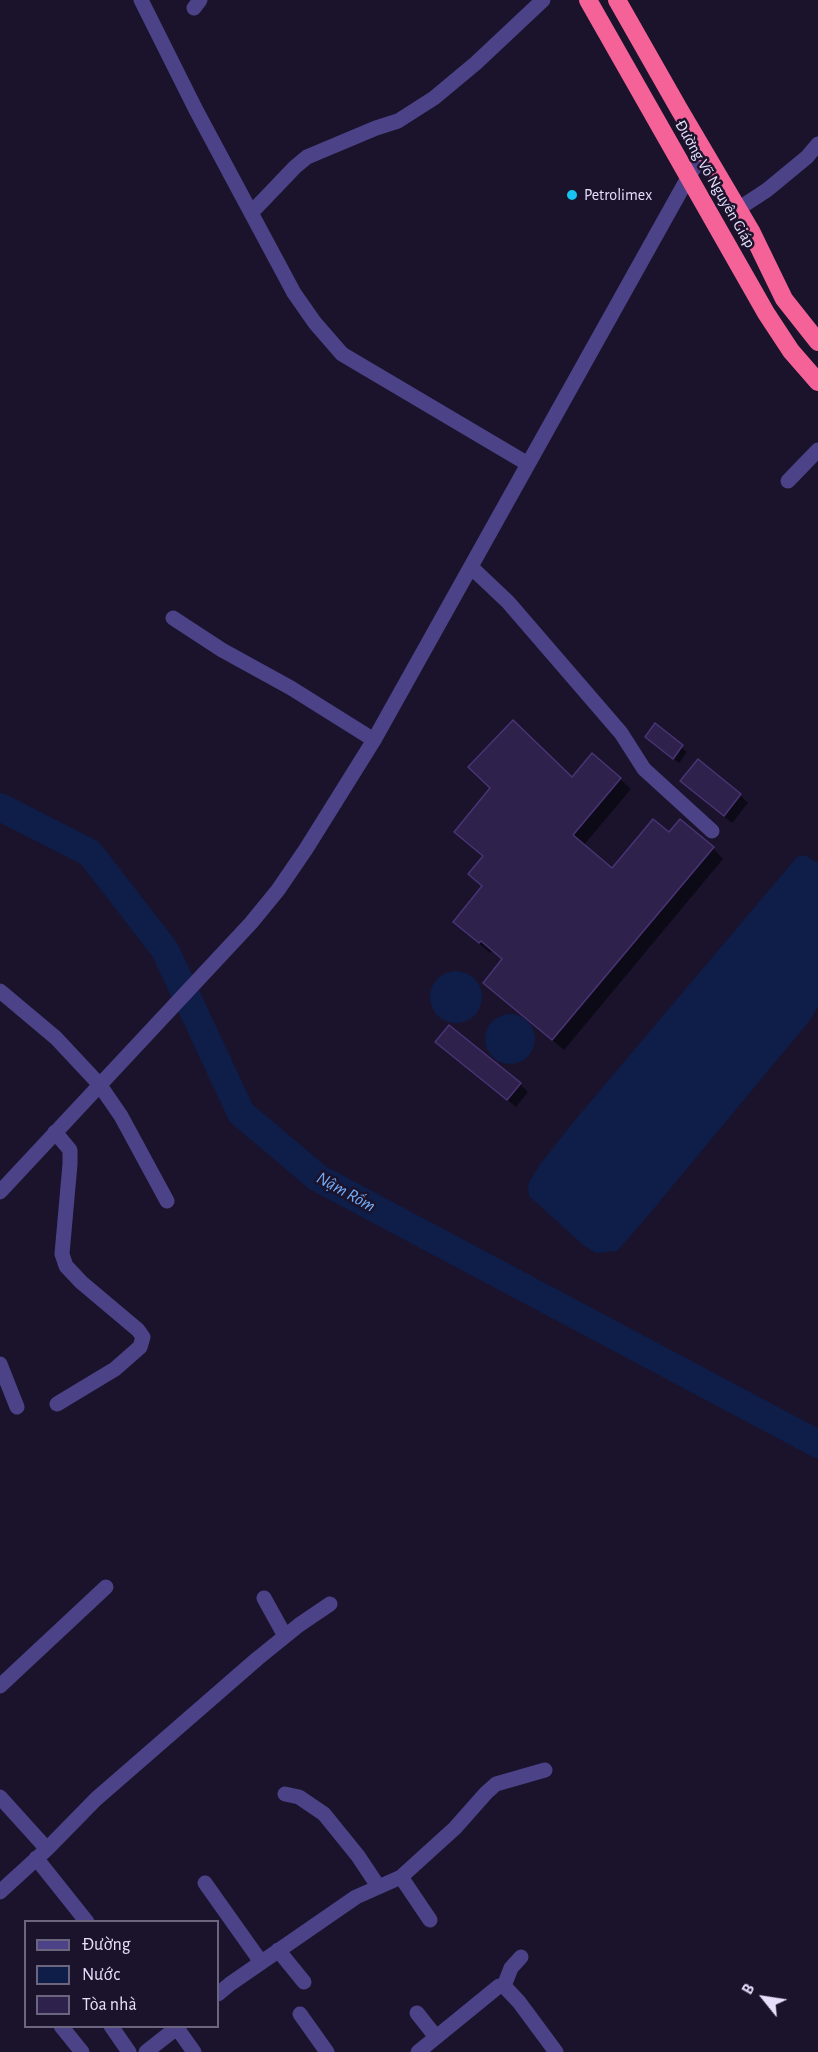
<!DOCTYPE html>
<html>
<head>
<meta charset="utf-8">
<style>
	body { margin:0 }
	#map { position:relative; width:818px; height:2052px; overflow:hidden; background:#1a132b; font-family:"Alegreya Sans",sans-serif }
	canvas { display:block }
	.legend { position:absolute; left:24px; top:1920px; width:195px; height:108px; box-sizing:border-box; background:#1a132b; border:2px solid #6c657f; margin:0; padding:8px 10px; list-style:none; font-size:18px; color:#e7e0fd }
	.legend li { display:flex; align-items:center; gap:12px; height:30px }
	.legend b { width:30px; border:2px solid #6c657f }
	.north { position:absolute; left:734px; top:1968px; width:60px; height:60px; -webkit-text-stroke:4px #1a132b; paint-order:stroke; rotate:300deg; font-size:16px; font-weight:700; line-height:24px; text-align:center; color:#e7e0fd }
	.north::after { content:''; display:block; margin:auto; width:21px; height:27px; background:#e7e0fd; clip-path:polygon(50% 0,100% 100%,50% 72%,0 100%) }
</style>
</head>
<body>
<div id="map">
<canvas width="818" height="2052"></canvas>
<ul class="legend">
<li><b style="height:8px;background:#4c4287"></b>Đường</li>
<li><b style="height:16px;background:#0f1d49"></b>Nước</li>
<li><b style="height:16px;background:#2e214b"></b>Tòa nhà</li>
</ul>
<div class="north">B</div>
</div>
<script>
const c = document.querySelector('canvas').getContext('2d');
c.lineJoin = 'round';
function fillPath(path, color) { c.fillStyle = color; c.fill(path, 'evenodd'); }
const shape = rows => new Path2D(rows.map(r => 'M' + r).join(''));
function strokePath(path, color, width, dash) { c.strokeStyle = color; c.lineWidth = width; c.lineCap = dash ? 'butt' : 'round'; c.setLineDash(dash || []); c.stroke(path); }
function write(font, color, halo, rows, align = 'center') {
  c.font = font + ' "Alegreya Sans",sans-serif'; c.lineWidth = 5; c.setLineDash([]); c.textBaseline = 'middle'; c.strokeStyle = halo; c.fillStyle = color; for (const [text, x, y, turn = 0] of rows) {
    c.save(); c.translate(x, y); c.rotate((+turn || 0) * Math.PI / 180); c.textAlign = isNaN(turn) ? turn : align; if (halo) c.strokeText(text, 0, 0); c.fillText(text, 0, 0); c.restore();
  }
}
fillPath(shape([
	[805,855,818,863,818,1006,811,1019,641,1224,617,1251,596,1253,583,1245,529,1196,528,1184,541,1163,575,1120,791,864,797,857],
	'430 997a26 26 0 1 1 52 0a26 26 0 1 1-52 0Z',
	'485 1039a25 25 0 1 1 50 0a25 25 0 1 1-50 0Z'
]), '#0f1d49');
fillPath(shape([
	[656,726,687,752,679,763,652,742],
	[572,779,620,779,631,789,583,846,612,870,670,834,713,848,723,859,564,1050,496,993,504,960,492,951,490,953,466,932,483,887,484,857,467,843],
	[690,789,740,795,748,803,732,823],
	[437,1042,520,1084,528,1092,516,1107]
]), '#0007');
strokePath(shape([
	[0,807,90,853,165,950,241,1113,318,1178,818,1444]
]), '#0f1d49', 28);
const building = shape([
	[513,720,572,777,592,753,621,778,573,835,612,868,653,819,669,832,680,819,714,847,552,1040,483,983,502,959,481,941,479,943,453,922,482,886,468,874,483,856,454,832,490,788,468,767,513,720],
	[655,723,683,745,673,759,645,737,655,723],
	[698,759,741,794,724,816,680,781,698,759],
	[449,1025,521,1083,507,1100,435,1042,449,1025]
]);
fillPath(building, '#2e214b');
strokePath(building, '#493476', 1.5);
strokePath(shape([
	[141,0,196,110,294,293,315,323,342,354,528,464],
	[194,8,200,0],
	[738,209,767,190,807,157,818,144],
	[251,213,295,167,307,157,376,128,398,121,434,98,476,63,543,0],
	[788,481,818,450],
	[471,567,508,602,621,733,644,769,712,831],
	[173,618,222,650,291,688,374,740],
	[0,991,56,1038,99,1084,121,1116,167,1201],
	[55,1132,70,1150,70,1164,62,1254,66,1266,81,1282,138,1330,143,1337,140,1347,115,1369,57,1404],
	[0,1192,251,923,278,890,306,849,374,740,689,176,704,152],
	[0,1364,17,1407],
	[264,1598,285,1636],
	[0,1686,106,1587],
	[285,1794,299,1797,324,1814,358,1856,378,1886],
	[0,1797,47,1849],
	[36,1858,87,1922],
	[401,1877,430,1920],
	[205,1883,261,1962],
	[0,1892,47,1849,96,1799,257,1659,299,1625,330,1604],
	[278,1950,304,1982],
	[504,1986,511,1968,521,1957],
	[218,1994,230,1984,356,1897,401,1877,455,1828,486,1793,496,1784,545,1770],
	[417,2013,436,2037],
	[300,2014,327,2052],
	[61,2026,82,2052],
	[111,2026,129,2052],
	[177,2028,194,2052],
	[146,2052,179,2026],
	[418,2052,499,1986,504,1986,519,2002,556,2052]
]), '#4c4287', 15);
strokePath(shape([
	[588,0,766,313,791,351,818,382],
	[617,0,679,109,751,231,784,299,818,342]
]), '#f56298', 18);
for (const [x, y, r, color] of [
	[572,195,6,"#18c2f1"]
]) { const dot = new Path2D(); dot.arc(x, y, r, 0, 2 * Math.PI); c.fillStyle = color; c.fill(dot); strokePath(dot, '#1a132b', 2); }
write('16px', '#e7e0fd', '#1a132b', [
	["Đường Võ Nguyên Giáp",715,184,60]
]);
write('16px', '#e7e0fd', '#1a132b', [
	["Petrolimex",584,195]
], 'left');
write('italic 18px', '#74abf6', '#1a132b', [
	["Nậm Rốm",346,1192,29]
]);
</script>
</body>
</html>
